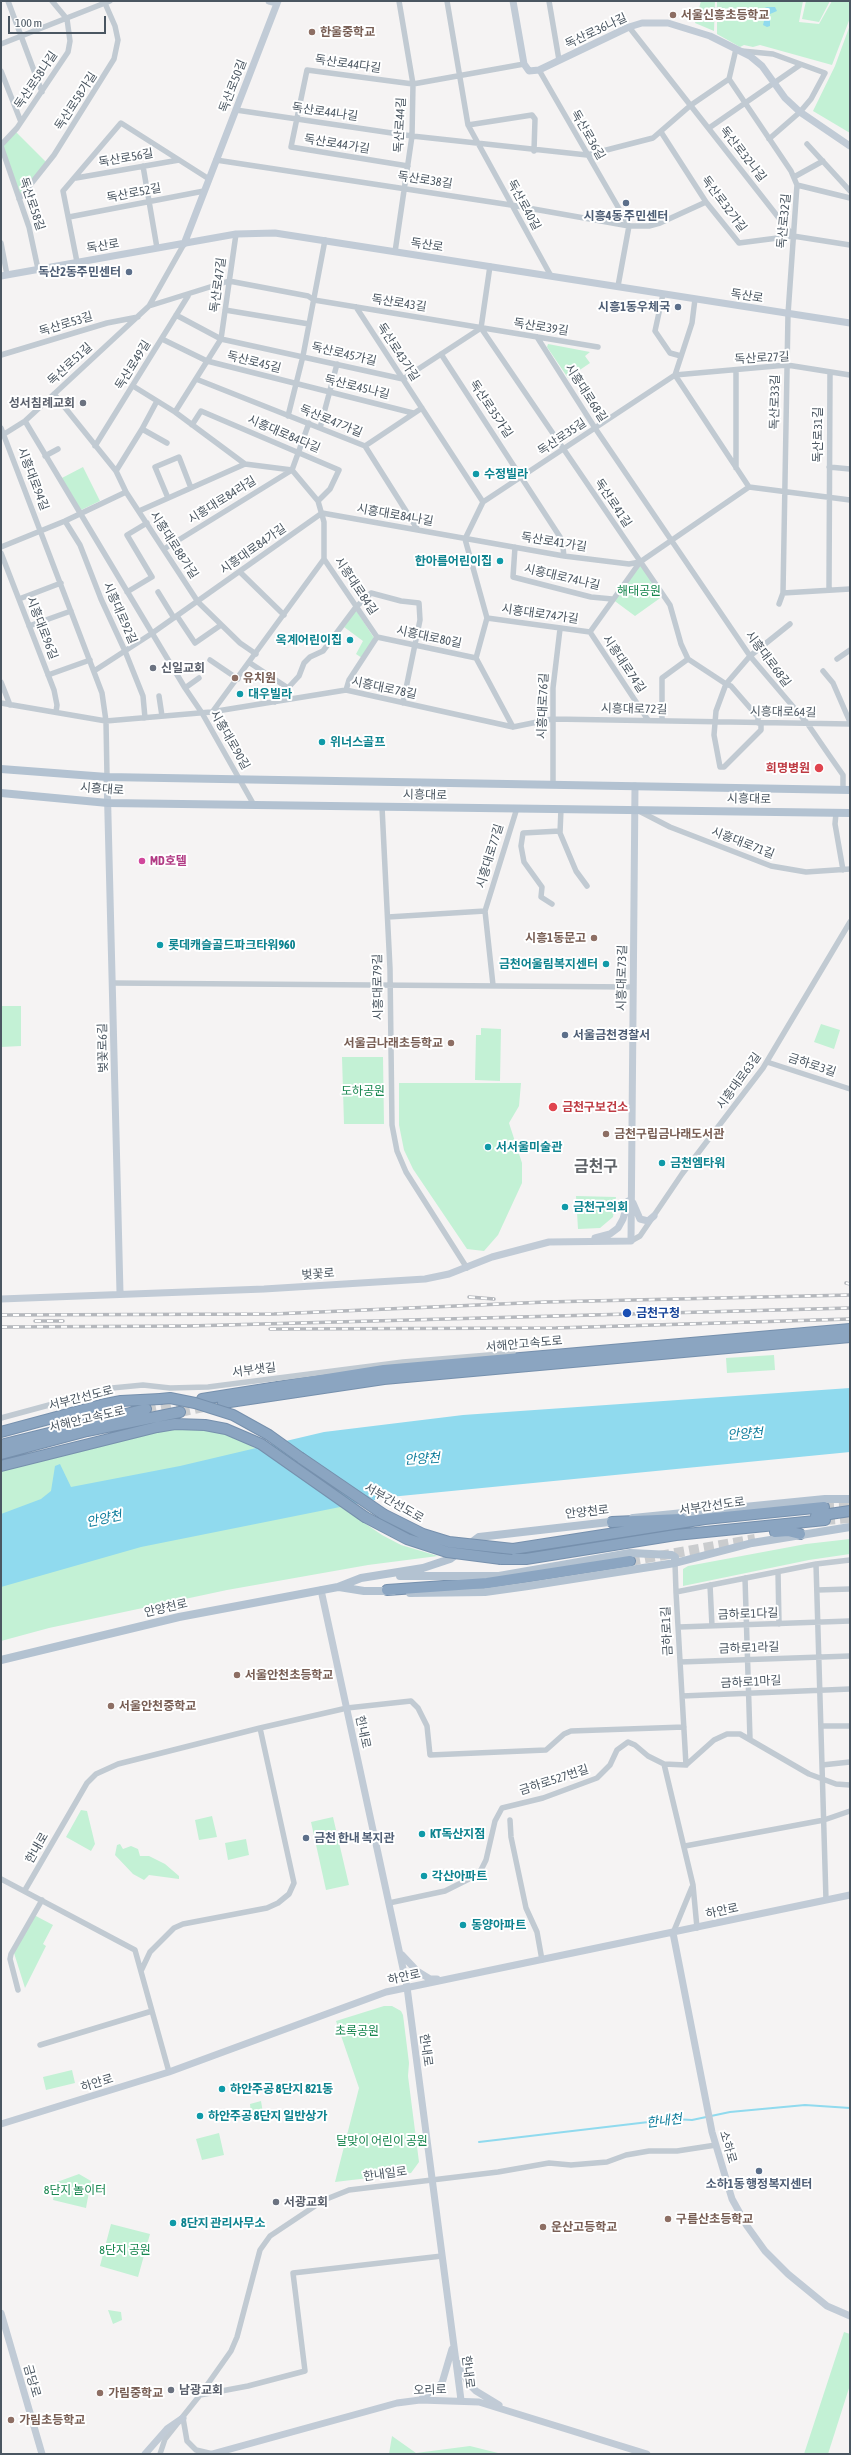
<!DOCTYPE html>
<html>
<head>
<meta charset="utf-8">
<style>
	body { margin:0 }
	#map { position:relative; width:851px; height:2455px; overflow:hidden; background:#f5f3f3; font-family:"Asap Condensed",sans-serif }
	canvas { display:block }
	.frame { position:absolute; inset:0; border:2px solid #4a5661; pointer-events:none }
	.scale { position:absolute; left:8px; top:16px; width:98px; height:18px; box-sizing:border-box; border:2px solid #4a5661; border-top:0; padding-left:5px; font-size:12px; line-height:14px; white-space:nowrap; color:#4a5661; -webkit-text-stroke:3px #fff; paint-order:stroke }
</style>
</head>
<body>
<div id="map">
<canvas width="851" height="2455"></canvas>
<div class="frame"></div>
<div class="scale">100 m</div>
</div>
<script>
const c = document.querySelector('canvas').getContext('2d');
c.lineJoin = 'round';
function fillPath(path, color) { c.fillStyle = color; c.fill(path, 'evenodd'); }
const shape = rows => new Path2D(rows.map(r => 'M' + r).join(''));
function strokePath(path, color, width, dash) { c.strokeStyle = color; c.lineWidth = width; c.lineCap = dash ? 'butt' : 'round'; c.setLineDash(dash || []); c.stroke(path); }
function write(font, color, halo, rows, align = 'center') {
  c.font = font + ' "Asap Condensed","Noto Sans KR",sans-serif'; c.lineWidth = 4; c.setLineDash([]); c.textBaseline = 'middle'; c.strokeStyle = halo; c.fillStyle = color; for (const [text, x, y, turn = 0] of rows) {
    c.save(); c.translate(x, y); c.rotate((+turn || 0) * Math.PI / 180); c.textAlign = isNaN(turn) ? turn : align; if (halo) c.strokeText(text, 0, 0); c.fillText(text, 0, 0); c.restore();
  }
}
fillPath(shape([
	[701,1,715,1,714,31,695,23],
	[717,1,803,1,799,22,819,24,832,1,850,1,850,18,832,65,760,45,753,47,744,45,740,47,717,34],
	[806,1,830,1,819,22,802,19],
	[850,25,850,133,813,111,835,66],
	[15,131,48,164,26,190,18,196,1,146],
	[548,344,590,352,585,356,590,363,568,378,547,347],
	[83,467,100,501,79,511,60,479],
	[640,562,663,596,635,616,612,599],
	[356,610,374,638,362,658,356,654,363,641,344,627],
	[1,1006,21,1006,21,1046,1,1047],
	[821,1024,840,1030,834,1049,814,1042],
	[481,1028,501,1029,500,1081,475,1080,476,1035,481,1035],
	[342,1057,383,1057,384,1124,344,1124],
	[399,1083,521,1083,519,1106,509,1123,522,1163,522,1183,498,1235,484,1251,467,1249,413,1169,404,1150,399,1125],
	[576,1196,616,1197,613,1217,600,1228,578,1229],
	[774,1355,775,1370,727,1373,726,1358],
	[180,1427,203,1428,223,1433,250,1445,382,1535,401,1545,438,1556,368,1565,227,1590,49,1628,1,1641,1,1469,107,1443],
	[850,1539,850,1554,809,1560,683,1586,683,1569,688,1566,806,1544],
	[81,1810,87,1811,95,1844,91,1851,66,1837],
	[212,1816,217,1837,199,1840,195,1820],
	[333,1817,349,1885,326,1890,311,1822],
	[246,1839,249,1855,228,1860,225,1843],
	[120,1844,123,1849,131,1846,138,1849,140,1856,149,1856,165,1864,179,1876,179,1879,149,1875,144,1880,133,1874,115,1855,117,1845],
	[34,1915,53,1925,43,1944,46,1946,25,1988,14,1953],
	[384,2006,392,2006,401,2011,403,2015,409,2063,408,2076,419,2162,411,2173,335,2182,359,2088,336,2021],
	[72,2070,75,2083,46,2090,43,2077],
	[261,2101,263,2113,251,2114,250,2104],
	[219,2133,224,2155,202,2160,196,2139],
	[79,2174,91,2181,86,2208,53,2200,57,2182],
	[111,2224,150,2234,138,2277,100,2266],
	[108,2310,121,2312,122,2320,113,2324],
	[844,2332,850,2334,850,2385,828,2454,804,2454],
	[392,2436,416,2453,470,2446,502,2454,389,2454]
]), '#c3f1d5');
fillPath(shape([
	[767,7,775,7,777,11,770,14,770,26,767,27,763,25,765,17,762,9],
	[850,1388,850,1452,390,1497,141,1547,1,1587,1,1514,41,1499,51,1491,55,1466,60,1464,71,1487,180,1466,324,1432,463,1415]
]), '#90daee');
strokePath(shape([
	[479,2142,674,2119,692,2120,730,2112,805,2105,850,2108]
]), '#90daee', 2);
strokePath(shape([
	[146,1409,186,1402],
	[180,1412,223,1403],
	[824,1507,850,1506],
	[825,1520,850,1518],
	[630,1561,755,1539]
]), '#caccce', 10, [10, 5]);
const highway = shape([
	[202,1399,384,1370,850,1329],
	[223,1403,384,1379,850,1337],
	[1,1432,101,1405,121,1401,160,1399],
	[1,1445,146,1409],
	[1,1454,87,1431,180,1412],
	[301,1458,383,1514],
	[1,1466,157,1427,175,1424,205,1425,226,1429,261,1444,365,1517],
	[816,1516,850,1511],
	[612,1522,681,1519],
	[775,1532,788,1531,800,1534],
	[513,1549,705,1519,824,1507],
	[501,1559,526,1559,676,1535,825,1520],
	[387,1590,487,1583,630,1561]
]);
strokePath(highway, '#7690ad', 12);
strokePath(shape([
	[8,1,42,92],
	[447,1,468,125,551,276],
	[549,1,559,60],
	[629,27,793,236],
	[1,44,110,1],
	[742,51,773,54,825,73,811,99,800,112,769,139],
	[539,70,629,226,618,286],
	[1,71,21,122],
	[729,79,791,171,797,185,788,314,783,593],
	[729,79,736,49],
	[236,110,412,136,587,155,653,138,691,105,729,79],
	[468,125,532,115,535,119,534,151],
	[709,128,800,65],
	[661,132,706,202,739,243,793,236,850,245],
	[807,144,850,191],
	[1,145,17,128,68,52,70,41,67,19,52,1],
	[1,146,29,227,38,269],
	[216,160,511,205,629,226,649,226,660,223,706,202],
	[143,166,157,248],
	[408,166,291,147,307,70,413,84,524,64],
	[794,177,823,161],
	[76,178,179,160],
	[797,185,850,198],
	[19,199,54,155,114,59,118,40,115,26,104,1],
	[69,217,204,191],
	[1,243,7,275],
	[395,252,412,136,413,84,399,1],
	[77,262,63,191,120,124,121,123,209,179],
	[490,266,481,328,670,605,681,644,688,659,726,684,731,686,758,717,758,723],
	[663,294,655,331,670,353,681,356],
	[149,306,229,281,308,296,314,300,598,347],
	[356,307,483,502],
	[225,310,309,324],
	[176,315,221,339,403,379,481,328],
	[537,337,595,428,750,656,807,723,829,755,843,775,843,790],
	[162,339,207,361,413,413],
	[441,354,562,540,564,556],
	[1,355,107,323,138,317],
	[736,370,736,468],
	[196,379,365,446,418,530],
	[133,386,175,412,245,464,292,470,318,501,324,522,324,559,377,637,349,680,346,690],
	[54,394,116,471,126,492,198,602,240,643,256,654],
	[157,401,142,429,167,443],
	[175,412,221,339,236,234],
	[288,416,303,356,325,240],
	[25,421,185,688,202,713,254,805],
	[192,425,201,411,339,470,330,489,318,501],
	[1,428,102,693,106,721,107,777],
	[320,428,337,364],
	[1,436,25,421,149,306,184,244],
	[95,446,188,296],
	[365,446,422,408],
	[45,456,58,449],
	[829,467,850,469],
	[116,471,142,429],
	[749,487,675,375,787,365,850,375],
	[168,498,155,467,179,457,191,488],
	[139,511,245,464],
	[65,521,80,545,101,599,125,651,143,696,145,718],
	[465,539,483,502,675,375,692,323,695,299],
	[465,539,487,618,476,658,513,727],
	[1,547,65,521,126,492],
	[515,547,513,577,591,597,612,599],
	[164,549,292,470,309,423],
	[1,553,54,690,57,705,56,712],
	[240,572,284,615],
	[829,590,830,372],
	[127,592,152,577,127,535,147,523],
	[158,592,174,618],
	[19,599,61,583],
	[779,604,783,593,850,589],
	[177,616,195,643,221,625],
	[487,618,590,632],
	[29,626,71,611],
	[377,637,476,658],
	[837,659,850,650],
	[210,660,238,679],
	[250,663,288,688],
	[94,671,151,634,322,513,564,556,629,564,640,562],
	[823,671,833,683,850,722],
	[48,675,90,660],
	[1,682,10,705],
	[185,688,199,678],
	[159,696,162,716],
	[275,702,299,676,304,663,310,657,323,651,356,607,371,593,401,601,419,603,420,620,403,703],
	[1,703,106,721,211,712,346,690,513,727,552,719,850,724],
	[213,711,324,559],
	[648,720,590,632,640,562,749,487,850,500],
	[662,721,662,678,688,659],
	[761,723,761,730,724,767,720,767,714,735,716,711,726,684,750,656,790,624],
	[553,785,553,688,560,629],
	[382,807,390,969,392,1125,397,1151,406,1172,467,1268],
	[561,809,560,833,576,871,587,886],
	[639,811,670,827,771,866,806,872,850,869],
	[836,813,835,824,843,870],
	[552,904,541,897,542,887,524,862,521,846,523,833,560,831],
	[388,917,485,911],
	[112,983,633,987],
	[493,985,485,911,517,808],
	[767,1062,850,1089],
	[631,1241,640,1236,682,1174,763,1068,850,922],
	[1,1418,112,1388,143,1385,170,1388,208,1387,403,1362,513,1353],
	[675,1563,676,1592],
	[816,1564,826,1900],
	[778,1572,779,1624],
	[745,1578,750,1739],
	[710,1585,712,1626],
	[817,1590,850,1589],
	[679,1627,850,1621],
	[680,1662,850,1656],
	[682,1696,850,1689],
	[821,1726,850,1726],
	[664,1764,693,1885,697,1928],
	[686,1765,676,1592,816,1564,850,1560],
	[822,1765,850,1762],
	[510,1820,511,1837,526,1908,537,1932,542,1960],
	[685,1846,824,1820,850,1811],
	[1,1879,135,1950,169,2072],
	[25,1890,87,1783,96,1774,118,1764,260,1728,347,1708,411,1701,418,1708,427,1726,430,1755,546,1750,564,1734,571,1731,684,1727],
	[389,1903,445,1891,469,1879,481,1870,486,1860,495,1821,502,1808,543,1798,597,1778,610,1765,617,1750,628,1742,635,1745,648,1756,664,1764,686,1765,714,1740,727,1734,740,1734,809,1774,836,1784,850,1785],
	[673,1933,692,1887],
	[141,1971,150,1952,174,1928,183,1924,267,1908,278,1903,289,1894,294,1883,260,1728],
	[18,1990,10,1959,11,1954,42,1900],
	[40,2045,152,2011],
	[200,2395,248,2386,305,2371,293,2273,442,2256],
	[183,2418,187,2441,196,2450,213,2454],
	[160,2454,165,2439,200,2395,231,2351,237,2337,260,2250,270,2236,324,2200,349,2190,498,2172,549,2163,571,2165,607,2162,626,2155,649,2151,677,2151,716,2145]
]), '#c1cad2', 5.5);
strokePath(shape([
	[269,1,277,3],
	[513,1,524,64,529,71,539,70,629,27,642,23,668,23,710,36,750,56,762,66,785,98,800,112,850,146],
	[184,244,278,1],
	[1,276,236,234,275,233,850,323],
	[107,777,120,1293],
	[633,1203,640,1219,648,1221,654,1216],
	[595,1238,610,1234,618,1228,623,1219,628,1201],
	[1,1299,264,1289,425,1279,449,1274,492,1257,549,1242,631,1241,635,786],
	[321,1590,407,1987,461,2400],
	[673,1933,712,2132,732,2199,747,2226,765,2251,788,2274,827,2306,850,2316],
	[402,1955,417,1971,430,1979,437,1979],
	[1,2124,169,2072,386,1992,850,1895],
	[1,2313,42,2454],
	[459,2364,468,2383,476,2391,499,2405],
	[420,2400,442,2383,452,2349],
	[145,2454,167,2429,183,2418],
	[212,2454,397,2403,420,2400,479,2402,647,2454]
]), '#c1cbd6', 7);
strokePath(shape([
	[1,769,107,777,850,790],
	[1,793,108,803,850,813],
	[633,1518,825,1499,850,1499],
	[400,1576,499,1576,630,1553,672,1555,675,1557,675,1563],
	[339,1587,364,1591,393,1591],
	[410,1593,485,1592,528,1586,675,1563,752,1543,850,1527],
	[1,1660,179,1617,338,1587,361,1578,423,1568,450,1559,479,1537,618,1521]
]), '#b3c2d1', 8);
strokePath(highway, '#8ba5c1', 10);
const rail = shape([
	[846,1283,850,1284],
	[469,1297,494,1299],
	[1,1315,274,1314,546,1302,850,1295],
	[35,1321,63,1321],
	[1,1327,189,1326,850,1308],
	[270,1329,556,1328,850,1319]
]);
strokePath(rail, '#b5b8bd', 3.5);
strokePath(rail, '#fff', 2, [6]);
const highwayBridge = shape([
	[160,1399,170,1398,195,1403,233,1415,269,1435,301,1458],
	[383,1514,423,1534,449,1542,513,1549],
	[365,1517,407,1539,447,1552,501,1559]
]);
strokePath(highwayBridge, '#7690ad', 12, []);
strokePath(highwayBridge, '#8ba5c1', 10);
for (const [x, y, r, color] of [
	[673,15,4,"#8d6e63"],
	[312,32,4,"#8d6e63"],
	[626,203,4,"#5c6f8a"],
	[129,272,4,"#5c6f8a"],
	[678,307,4,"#5c6f8a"],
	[83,403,4,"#6b7280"],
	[476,474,4,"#0f9aa8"],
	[500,561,4,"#0f9aa8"],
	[350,640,4,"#0f9aa8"],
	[153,668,4,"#6b7280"],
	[235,678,4,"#8d6e63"],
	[240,694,4,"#0f9aa8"],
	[322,742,4,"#0f9aa8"],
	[819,768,5,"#e0444e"],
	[142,861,4,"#d1479c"],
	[594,938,4,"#8d6e63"],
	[160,945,4,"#0f9aa8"],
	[606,964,4,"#0f9aa8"],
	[565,1035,4,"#5c6f8a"],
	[451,1043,4,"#8d6e63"],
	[553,1107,5,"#e0444e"],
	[606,1134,4,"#8d6e63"],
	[488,1147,4,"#0f9aa8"],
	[662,1163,4,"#0f9aa8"],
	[565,1207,4,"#0f9aa8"],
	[627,1313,5,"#1a4fb4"],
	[237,1675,4,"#8d6e63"],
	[111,1706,4,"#8d6e63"],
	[422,1834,4,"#0f9aa8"],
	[306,1838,4,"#5c6f8a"],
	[424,1876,4,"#0f9aa8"],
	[463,1925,4,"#0f9aa8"],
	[222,2089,4,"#0f9aa8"],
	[200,2116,4,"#0f9aa8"],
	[759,2171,4,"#5c6f8a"],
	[276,2202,4,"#6b7280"],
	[668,2219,4,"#8d6e63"],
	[173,2223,4,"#0f9aa8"],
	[543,2227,4,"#8d6e63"],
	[171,2390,4,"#6b7280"],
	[100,2393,4,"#8d6e63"],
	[11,2420,4,"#8d6e63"]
]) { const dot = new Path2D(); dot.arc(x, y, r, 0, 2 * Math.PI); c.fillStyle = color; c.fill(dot); strokePath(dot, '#fff', 1.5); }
write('bold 12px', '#785e54', '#fff', [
	["서울신흥초등학교",681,15],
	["한울중학교",320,32],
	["유치원",243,678],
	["시흥1동문고",586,938,"right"],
	["서울금나래초등학교",443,1043,"right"],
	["금천구립금나래도서관",614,1134],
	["서울안천초등학교",245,1675],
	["서울안천중학교",119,1706],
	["구름산초등학교",676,2219],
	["운산고등학교",551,2227],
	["가림중학교",108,2393],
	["가림초등학교",19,2420]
], 'left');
write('12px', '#4a5661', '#fff', [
	["독산로36나길",596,31,-25],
	["독산로44다길",348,64,8],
	["독산로58나길",36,80,-56],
	["독산로50길",233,86,-69],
	["독산로58가길",76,101,-57],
	["독산로44나길",325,112,8],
	["독산로44길",400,125,-87],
	["독산로36길",588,135,60],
	["독산로44가길",337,144,9],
	["독산로32나길",743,154,52],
	["독산로56길",126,158,-10],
	["독산로38길",425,180,9],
	["독산로52길",134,193,-11],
	["독산로58길",32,204,71],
	["독산로32가길",724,204,53],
	["독산로40길",524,205,61],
	["독산로32길",784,221,-85],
	["독산로",427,245,9],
	["독산로",103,246,-10],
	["독산로47길",218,285,-82],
	["독산로",747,296,9],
	["독산로43길",399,303,9],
	["독산로53길",66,324,-17],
	["독산로39길",541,327,9],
	["독산로43가길",398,352,57],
	["독산로45가길",344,354,13],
	["독산로27길",762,358,-3],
	["독산로45길",254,362,14],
	["독산로51길",70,364,-43],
	["독산로49길",133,365,-58],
	["독산로45나길",357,387,14],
	["시흥대로68길",586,393,57],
	["독산로33길",775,402,-89],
	["독산로35가길",491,409,56],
	["독산로47가길",331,421,22],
	["시흥대로84다길",284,434,23],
	["독산로31길",818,435,-90],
	["독산로35길",562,437,-34],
	["시흥대로94길",33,479,69],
	["시흥대로84라길",222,500,-32],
	["독산로41길",613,503,56],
	["시흥대로84나길",395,515,10],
	["독산로41가길",554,542,9],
	["시흥대로88가길",174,545,57],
	["시흥대로84가길",253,549,-35],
	["시흥대로74나길",562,577,13],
	["시흥대로84길",356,586,56],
	["시흥대로92길",120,613,66],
	["시흥대로74가길",540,614,8],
	["시흥대로96길",42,628,69],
	["시흥대로80길",429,637,12],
	["시흥대로68길",768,659,53],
	["시흥대로74길",624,664,56],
	["시흥대로78길",384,688,12],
	["시흥대로76길",543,706,-88],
	["시흥대로72길",634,709,1],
	["시흥대로64길",783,712,1],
	["시흥대로90길",230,740,60],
	["시흥대로",102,789,4],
	["시흥대로",425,795,1],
	["시흥대로",749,799,1],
	["시흥대로71길",743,843,21],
	["시흥대로77길",490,856,-73],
	["시흥대로73길",622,978,-89],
	["시흥대로79길",378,987,-91],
	["벚꽃로6길",103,1048,-91],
	["금하로3길",812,1065,18],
	["시흥대로63길",739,1081,-54],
	["벚꽃로",318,1274,-4],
	["서해안고속도로",524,1344,-5],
	["서부샛길",254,1370,-7],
	["서부간선도로",81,1398,-14],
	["서해안고속도로",87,1419,-13],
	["서부간선도로",394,1503,30],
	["서부간선도로",712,1506,-8],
	["안양천로",587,1512,-6],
	["안양천로",166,1608,-13],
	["금하로1다길",748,1614,-2],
	["금하로1길",667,1631,-93],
	["금하로1라길",749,1648,-2],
	["금하로1마길",751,1682,-3],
	["한내로",363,1732,78],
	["금하로527번길",554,1780,-18],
	["한내로",37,1848,-60],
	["하안로",722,1911,-12],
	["하안로",404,1977,-12],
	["한내로",426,2050,82],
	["하안로",97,2083,-17],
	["소하로",728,2147,74],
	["한내일로",385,2174,-8],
	["한내로",468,2372,83],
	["금당로",32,2381,74],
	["오리로",430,2390,-2]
]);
write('bold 12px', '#4e5e75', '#fff', [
	["시흥4동 주민센터",626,216],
	["독산2동주민센터",121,272,"right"],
	["시흥1동우체국",670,307,"right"],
	["서울금천경찰서",573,1035,"left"],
	["금천 한내 복지관",314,1838,"left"],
	["소하1동 행정복지센터",759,2184]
]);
write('bold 12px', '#5b616d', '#fff', [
	["성서침례교회",75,403,"right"],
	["신일교회",161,668],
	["서광교회",284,2202],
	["남광교회",179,2390]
], 'left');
write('bold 12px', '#0d838f', '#fff', [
	["수정빌라",484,474],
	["한아름어린이집",492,561,"right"],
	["옥계어린이집",342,640,"right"],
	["대우빌라",248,694],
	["위너스골프",330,742],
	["롯데캐슬골드파크타워960",168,945],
	["금천어울림복지센터",598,964,"right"],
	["서서울미술관",496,1147],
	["금천엠타워",670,1163],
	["금천구의회",573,1207],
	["KT독산지점",430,1834],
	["각산아파트",432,1876],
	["동양아파트",471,1925],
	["하안주공 8단지 821동",230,2089],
	["하안주공 8단지 일반상가",208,2116],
	["8단지 관리사무소",181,2223]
], 'left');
write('12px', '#17864f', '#fff', [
	["해태공원",639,591],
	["도하공원",363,1091],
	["초록공원",357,2031],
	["달맞이 어린이 공원",382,2141],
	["8단지 놀이터",75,2190],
	["8단지 공원",125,2250]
]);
write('bold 12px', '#be3a42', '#fff', [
	["희명병원",810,768],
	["금천구보건소",562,1107,"left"]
], 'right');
write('bold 12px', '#b23c85', '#fff', [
	["MD호텔",150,861]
], 'left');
write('bold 12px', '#164399', '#fff', [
	["금천구청",636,1313]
], 'left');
write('italic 13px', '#0c7c9b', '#fff', [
	["안양천",745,1434,-4],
	["안양천",422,1459,-4],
	["안양천",104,1519,-12],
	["한내천",664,2121,-7]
]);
write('bold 16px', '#5f6368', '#fff', [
	["금천구",596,1167]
]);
</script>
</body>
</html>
